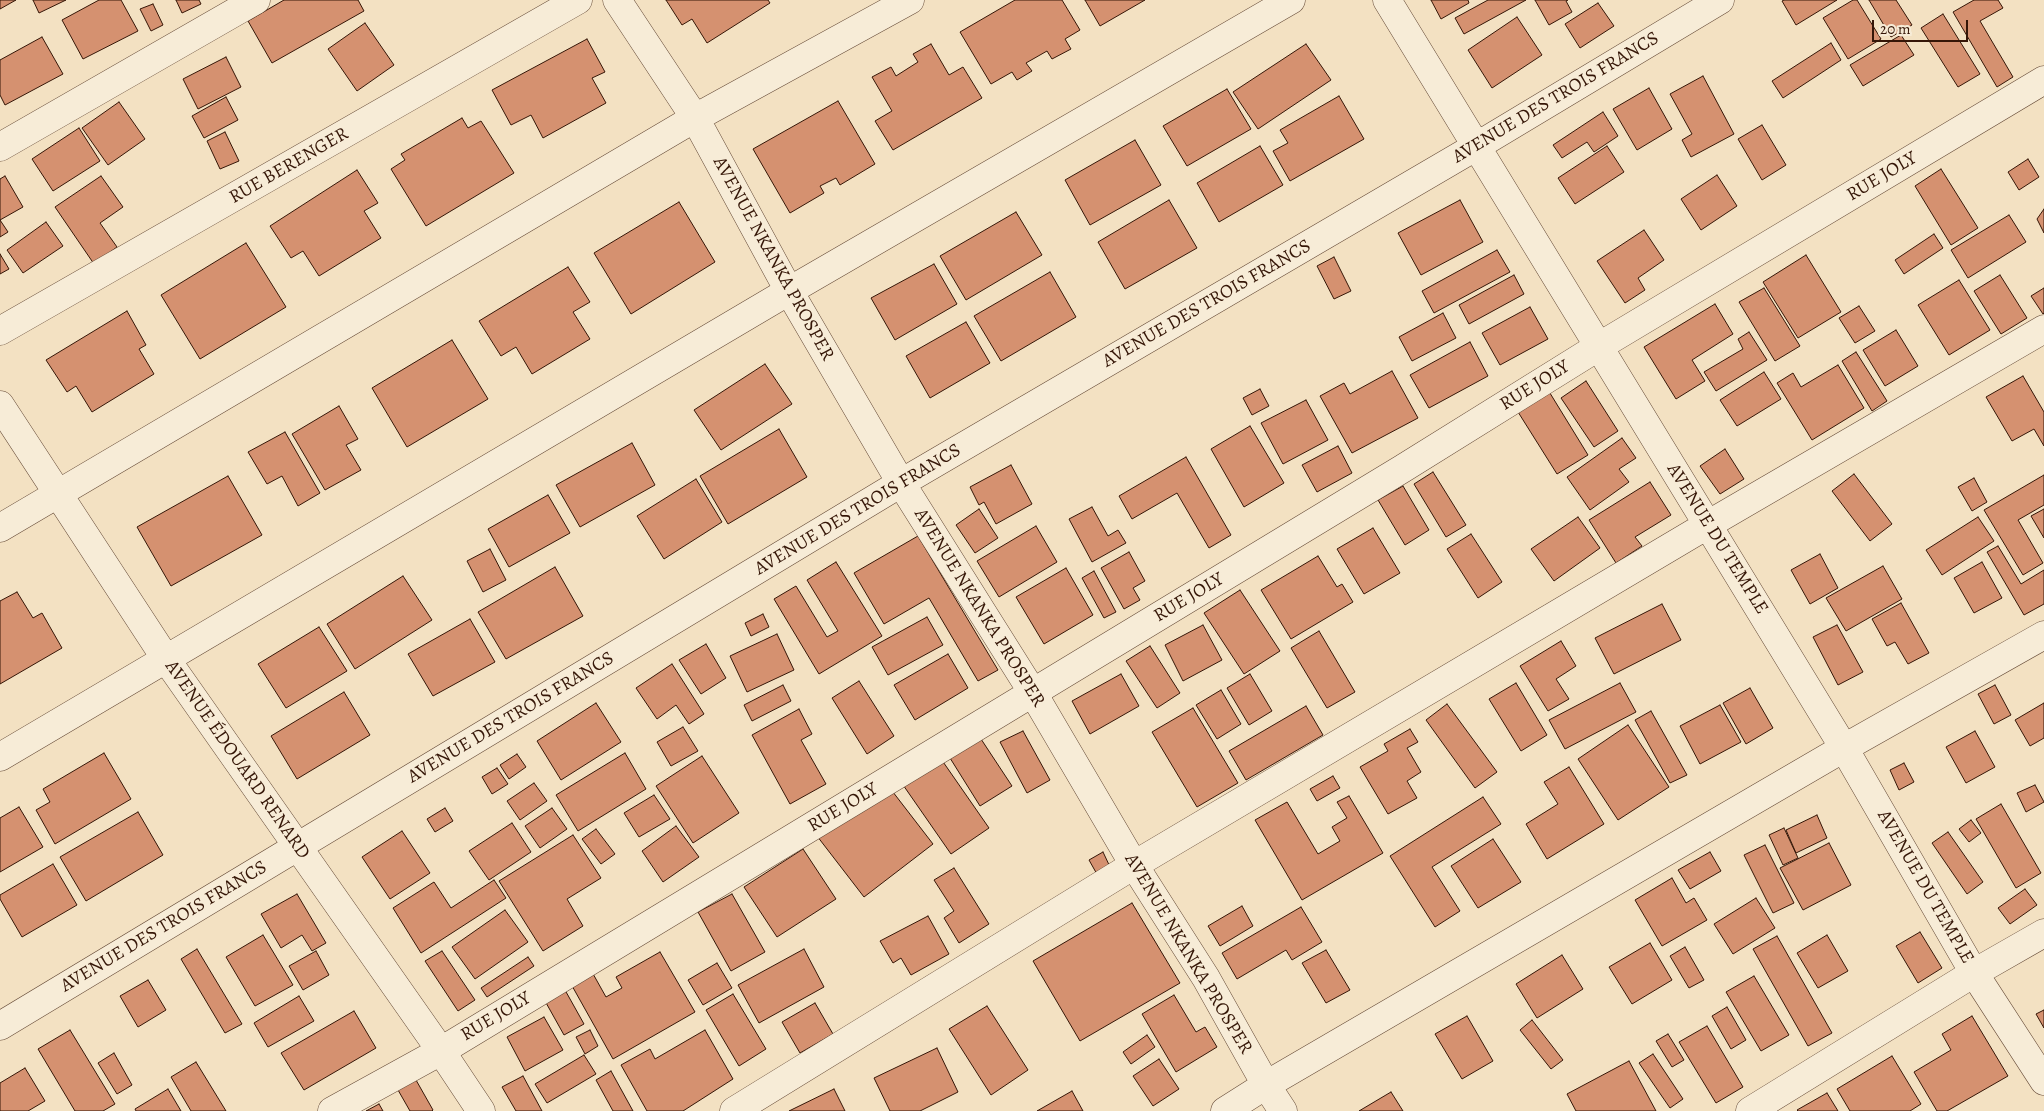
<!DOCTYPE html>
<html>
<head>
<meta charset="utf-8">
<style>
	body { margin:0 }
	#map { position:relative; width:2044px; height:1111px; overflow:hidden; background:#f3e1c2; font-family:Alegreya,serif }
	canvas { display:block }
	.scale { position:absolute; left:1872px; top:20px; width:96px; height:22px; box-sizing:border-box; border:2px solid #351607; border-top:0; padding-left:6px; font-size:15px; line-height:18px; white-space:nowrap; color:#351607; -webkit-text-stroke:4px #f7ecd7; paint-order:stroke }
</style>
</head>
<body>
<div id="map">
<canvas width="2044" height="1111"></canvas>
<div class="scale">20 m</div>
</div>
<script>
const c = document.querySelector('canvas').getContext('2d');
c.lineJoin = 'round';
function fillPath(path, color) { c.fillStyle = color; c.fill(path, 'evenodd'); }
const shape = rows => new Path2D(rows.map(r => 'M' + r).join(''));
function strokePath(path, color, width, dash) { c.strokeStyle = color; c.lineWidth = width; c.lineCap = dash ? 'butt' : 'round'; c.setLineDash(dash || []); c.stroke(path); }
function write(font, color, halo, rows, align = 'center') {
  c.font = font + ' Alegreya,serif'; c.lineWidth = 4; c.setLineDash([]); c.textBaseline = 'middle'; c.strokeStyle = halo; c.fillStyle = color; for (const [text, x, y, turn = 0] of rows) {
    c.save(); c.translate(x, y); c.rotate((+turn || 0) * Math.PI / 180); c.textAlign = isNaN(turn) ? turn : align; if (halo) c.strokeText(text, 0, 0); c.fillText(text, 0, 0); c.restore();
  }
}
const building = shape([
	[0,0,16,0,0,9,0,0],
	[33,0,66,0,39,13,33,0],
	[99,0,121,0,138,31,83,59,62,20,99,0],
	[176,0,199,0,201,4,182,13,176,0],
	[284,0,358,0,364,11,272,63,248,21,284,0],
	[666,0,768,0,770,3,707,43,692,19,682,25,666,0],
	[1015,0,1062,0,1080,30,1065,39,1071,49,1052,59,1047,51,1026,63,1032,71,1017,80,1012,72,991,84,960,32,1015,0],
	[1085,0,1145,0,1100,26,1085,0],
	[1431,0,1468,0,1469,3,1441,19,1431,0],
	[1488,0,1526,0,1464,34,1455,18,1488,0],
	[1535,0,1568,0,1566,1,1572,12,1549,25,1535,0],
	[1784,0,1837,0,1796,25,1782,1,1784,0],
	[1853,0,1857,0,1881,39,1848,59,1823,18,1853,0],
	[1869,0,1896,0,1912,25,1891,37,1869,0],
	[1974,0,1998,0,2003,8,1980,21,2013,77,1997,87,1953,12,1974,0],
	[1598,3,1614,26,1580,48,1565,24,1598,3],
	[153,4,163,25,151,31,140,9,153,4],
	[1943,14,1980,74,1958,87,1921,28,1943,14],
	[1517,17,1542,55,1492,88,1468,50,1517,17],
	[365,23,394,65,357,91,328,49,365,23],
	[1901,35,1914,55,1863,86,1850,65,1901,35],
	[42,37,63,74,5,105,0,95,0,60,42,37],
	[587,39,605,72,592,78,606,103,543,138,531,115,511,125,492,90,587,39],
	[1831,43,1841,60,1783,98,1772,81,1831,43],
	[931,44,949,75,963,67,982,98,893,150,875,121,892,111,872,77,891,67,896,76,918,62,913,54,931,44],
	[1306,44,1331,80,1258,129,1233,92,1306,44],
	[226,57,241,87,198,109,183,79,226,57],
	[1703,76,1734,134,1691,157,1682,140,1692,134,1670,94,1703,76],
	[1649,88,1672,129,1637,150,1613,109,1649,88],
	[1227,89,1251,129,1187,166,1163,126,1227,89],
	[1339,96,1364,139,1290,181,1273,151,1288,143,1280,130,1339,96],
	[226,97,238,120,204,138,192,116,226,97],
	[838,101,875,164,840,185,836,178,820,186,824,193,790,213,753,149,838,101],
	[119,102,145,139,108,165,82,128,119,102],
	[1603,112,1618,136,1594,152,1587,142,1562,158,1553,145,1603,112],
	[462,118,468,128,481,121,514,173,426,226,391,169,405,160,401,154,462,118],
	[1762,125,1786,165,1762,180,1738,139,1762,125],
	[79,128,100,161,53,191,32,159,79,128],
	[225,132,239,161,220,169,207,141,225,132],
	[1135,140,1161,185,1090,225,1065,180,1135,140],
	[1260,146,1283,185,1219,222,1197,183,1260,146],
	[1607,146,1624,172,1575,204,1558,178,1607,146],
	[2028,159,2039,177,2019,190,2008,172,2028,159],
	[1941,169,1978,228,1951,245,1915,186,1941,169],
	[357,170,378,203,364,211,381,238,319,276,303,251,291,258,270,226,357,170],
	[1717,175,1737,206,1701,230,1681,199,1717,175],
	[5,176,23,207,0,220,8,232,0,237,0,179,5,176],
	[101,176,123,207,100,223,117,247,94,264,55,207,101,176],
	[1169,200,1197,248,1125,289,1098,242,1169,200],
	[1460,200,1483,242,1421,275,1398,233,1460,200],
	[679,202,715,262,631,314,594,253,679,202],
	[2044,209,2044,233,2037,219,2044,209],
	[1016,212,1042,255,966,300,940,256,1016,212],
	[2009,215,2026,242,1968,278,1951,250,2009,215],
	[46,222,63,246,23,273,7,250,46,222],
	[1644,230,1664,260,1638,278,1645,290,1625,303,1597,261,1644,230],
	[1934,234,1943,248,1904,274,1895,260,1934,234],
	[246,243,286,307,200,359,161,295,246,243],
	[1497,250,1510,272,1434,313,1422,291,1497,250],
	[0,254,9,269,0,274,0,254],
	[1806,255,1841,312,1798,338,1763,282,1806,255],
	[1334,257,1351,291,1334,299,1317,266,1334,257],
	[934,264,957,304,895,340,871,298,934,264],
	[568,267,590,302,573,312,590,339,532,374,516,347,501,356,479,321,568,267],
	[1050,272,1076,317,1001,361,974,316,1050,272],
	[1514,275,1524,294,1469,324,1459,305,1514,275],
	[2000,275,2027,318,2001,334,1974,291,2000,275],
	[1959,280,1990,330,1949,355,1918,305,1959,280],
	[1764,288,1800,346,1775,361,1739,302,1764,288],
	[2044,288,2044,313,2043,314,2031,296,2044,288],
	[1715,304,1733,334,1692,360,1705,381,1676,399,1644,347,1715,304],
	[1859,306,1875,331,1855,343,1839,318,1859,306],
	[1530,307,1548,339,1500,365,1482,333,1530,307],
	[127,311,146,345,139,349,154,374,92,412,76,386,67,392,46,360,127,311],
	[1443,313,1456,338,1412,361,1399,337,1443,313],
	[966,322,990,363,930,398,906,356,966,322],
	[1896,330,1918,366,1885,386,1863,350,1896,330],
	[1749,332,1767,360,1716,391,1704,372,1743,349,1738,339,1749,332],
	[452,340,488,399,407,447,372,388,452,340],
	[1470,342,1488,376,1429,408,1410,375,1470,342],
	[1856,352,1887,401,1872,411,1842,361,1856,352],
	[765,364,792,404,721,450,694,410,765,364],
	[1838,365,1864,408,1812,440,1777,383,1793,373,1801,387,1838,365],
	[1392,371,1418,418,1352,453,1320,396,1344,383,1350,394,1392,371],
	[1764,372,1781,399,1737,426,1720,400,1764,372],
	[2023,376,2044,412,2044,446,2034,429,2012,441,1986,397,2023,376],
	[1586,381,1618,431,1594,447,1561,398,1586,381],
	[1545,385,1588,455,1557,474,1513,404,1545,385],
	[1260,389,1269,406,1252,415,1243,398,1260,389],
	[1306,400,1328,440,1283,464,1261,423,1306,400],
	[339,406,358,439,346,445,361,470,325,490,292,434,339,406],
	[1250,426,1284,483,1244,507,1211,449,1250,426],
	[779,429,807,477,728,524,700,476,779,429],
	[285,432,320,493,298,506,282,476,267,484,248,452,285,432],
	[1622,438,1636,458,1619,469,1629,482,1590,510,1567,477,1622,438],
	[632,443,655,485,580,527,556,485,632,443],
	[1338,446,1352,473,1317,492,1302,465,1338,446],
	[1725,449,1744,479,1720,494,1700,466,1725,449],
	[1186,457,1231,535,1209,548,1177,493,1132,519,1119,496,1186,457],
	[1011,465,1032,504,996,524,984,502,979,505,970,487,1011,465],
	[1433,472,1466,525,1446,537,1414,484,1433,472],
	[1854,474,1892,524,1870,541,1832,491,1854,474],
	[2044,475,2044,505,2018,520,2043,563,2023,575,1984,510,2044,475],
	[228,476,262,535,171,586,137,527,228,476],
	[1974,478,1987,502,1972,511,1958,487,1974,478],
	[696,479,722,522,664,559,637,516,696,479],
	[1650,482,1671,515,1635,537,1642,546,1616,563,1589,520,1650,482],
	[1403,486,1429,530,1405,545,1378,500,1403,486],
	[548,495,570,533,509,567,488,529,548,495],
	[1092,507,1108,536,1118,530,1126,543,1092,562,1069,519,1092,507],
	[979,509,998,538,975,553,956,525,979,509],
	[2044,509,2044,538,2031,516,2044,509],
	[1578,517,1600,548,1554,581,1531,549,1578,517],
	[1978,517,1994,541,1942,575,1926,550,1978,517],
	[1036,526,1057,562,999,597,977,561,1036,526],
	[1373,528,1400,573,1364,594,1337,549,1373,528],
	[1471,534,1502,582,1478,598,1447,549,1471,534],
	[918,536,998,670,978,681,929,598,884,624,854,573,918,536],
	[1998,546,2021,584,2044,570,2044,604,2024,615,1987,552,1998,546],
	[490,549,506,580,483,592,467,561,490,549],
	[1129,552,1145,581,1133,588,1140,600,1124,609,1101,568,1129,552],
	[1820,554,1838,588,1810,604,1791,570,1820,554],
	[1318,556,1337,587,1342,584,1353,602,1291,639,1261,590,1318,556],
	[836,562,882,636,819,674,774,599,796,586,827,637,838,631,807,580,836,562],
	[1982,562,2002,598,1974,613,1954,578,1982,562],
	[1883,566,1902,599,1846,631,1826,598,1883,566],
	[555,567,583,616,506,659,478,612,555,567],
	[1066,568,1093,615,1044,644,1016,597,1066,568],
	[1094,571,1116,612,1104,618,1082,578,1094,571],
	[403,576,432,620,355,669,327,624,403,576],
	[1240,590,1280,651,1244,674,1204,613,1240,590],
	[17,592,33,618,42,613,62,648,0,684,0,601,17,592],
	[1901,603,1929,653,1908,664,1895,642,1887,646,1872,619,1901,603],
	[1662,604,1681,640,1614,674,1595,638,1662,604],
	[763,614,769,627,751,636,745,623,763,614],
	[927,617,943,645,888,675,872,647,927,617],
	[470,619,495,662,433,696,408,654,470,619],
	[1203,625,1222,660,1183,681,1165,645,1203,625],
	[1837,625,1863,672,1838,685,1813,637,1837,625],
	[319,627,347,671,286,708,258,664,319,627],
	[1319,631,1355,692,1327,708,1291,648,1319,631],
	[777,634,794,670,747,692,730,656,777,634],
	[1561,641,1576,666,1556,679,1569,699,1548,711,1520,666,1561,641],
	[706,644,726,678,701,694,679,660,706,644],
	[1150,646,1180,693,1157,708,1126,661,1150,646],
	[948,654,968,688,915,720,894,685,948,654],
	[672,664,704,714,689,724,676,705,657,719,636,688,672,664],
	[1121,674,1139,706,1090,734,1072,701,1121,674],
	[1250,674,1272,711,1249,725,1227,688,1250,674],
	[859,681,894,736,867,754,832,698,859,681],
	[1516,683,1547,735,1521,751,1489,699,1516,683],
	[1620,683,1636,712,1565,749,1549,720,1620,683],
	[783,685,791,701,752,721,744,705,783,685],
	[1995,685,2011,715,1994,724,1978,694,1995,685],
	[1750,688,1773,728,1746,744,1723,703,1750,688],
	[1221,690,1241,724,1217,739,1196,705,1221,690],
	[344,692,370,735,297,779,271,736,344,692],
	[596,703,621,742,561,780,537,741,596,703],
	[2044,703,2044,738,2030,746,2015,720,2044,703],
	[1447,704,1497,772,1475,788,1426,720,1447,704],
	[1720,705,1741,742,1700,764,1680,726,1720,705],
	[1306,706,1323,735,1246,780,1229,751,1306,706],
	[1193,708,1238,783,1197,807,1152,732,1193,708],
	[799,709,812,734,801,740,826,784,790,804,752,735,799,709],
	[1651,711,1687,775,1670,783,1635,720,1651,711],
	[1628,725,1669,787,1618,820,1578,759,1628,725],
	[683,727,698,751,671,766,657,742,683,727],
	[1410,729,1418,742,1407,748,1421,772,1407,781,1417,798,1388,814,1360,767,1388,751,1384,744,1410,729],
	[1023,731,1050,780,1027,793,1000,742,1023,731],
	[1975,731,1995,767,1966,783,1946,747,1975,731],
	[981,739,1012,786,980,806,950,758,981,739],
	[104,753,131,799,55,844,36,810,50,802,43,789,104,753],
	[625,753,646,789,578,831,556,795,625,753],
	[517,754,526,767,509,779,500,765,517,754],
	[702,756,739,813,693,843,656,786,702,756],
	[939,756,989,828,951,854,901,782,939,756],
	[1904,763,1914,782,1899,790,1890,770,1904,763],
	[1569,767,1604,824,1547,859,1526,824,1558,804,1544,782,1569,767],
	[497,768,508,784,492,794,482,777,497,768],
	[1333,776,1340,788,1317,801,1310,789,1333,776],
	[534,783,547,801,520,820,507,801,534,783],
	[886,783,933,844,864,897,817,836,886,783],
	[2035,785,2044,802,2026,812,2017,793,2035,785],
	[654,795,670,819,639,837,624,813,654,795],
	[1349,796,1383,853,1302,900,1255,820,1287,802,1318,854,1340,841,1332,827,1347,818,1337,802,1349,796],
	[1483,797,1501,824,1432,867,1460,911,1435,927,1390,856,1483,797],
	[2001,804,2041,873,2016,888,1976,819,2001,804],
	[19,807,43,847,0,872,0,818,19,807],
	[445,808,453,821,435,832,427,819,445,808],
	[552,808,567,829,540,848,525,826,552,808],
	[138,812,163,855,86,901,60,857,138,812],
	[1817,815,1827,838,1796,853,1786,830,1817,815],
	[1971,820,1981,833,1969,842,1959,829,1971,820],
	[512,823,531,852,489,880,469,851,512,823],
	[676,826,699,857,663,882,642,851,676,826],
	[1784,828,1798,858,1783,865,1769,835,1784,828],
	[596,829,615,854,601,864,582,839,596,829],
	[402,831,430,873,390,899,362,857,402,831],
	[1948,832,1983,882,1967,894,1932,843,1948,832],
	[573,835,601,878,567,899,583,926,543,951,499,881,573,835],
	[1493,839,1521,882,1478,908,1451,866,1493,839],
	[1829,843,1851,885,1803,910,1780,868,1829,843],
	[1765,845,1794,903,1773,913,1744,855,1765,845],
	[803,849,836,899,777,937,744,887,803,849],
	[1103,852,1111,869,1098,876,1089,860,1103,852],
	[1710,852,1721,871,1690,889,1678,870,1710,852],
	[53,864,77,905,22,937,0,899,0,895,53,864],
	[954,868,989,924,959,943,944,918,954,911,934,880,954,868],
	[1672,878,1686,903,1694,898,1707,920,1662,946,1635,900,1672,878],
	[494,880,506,898,421,953,393,908,434,882,451,908,494,880],
	[2025,889,2037,905,2010,924,1998,908,2025,889],
	[297,894,326,943,312,951,302,935,281,948,261,914,297,894],
	[732,894,765,952,731,971,698,912,732,894],
	[1756,898,1775,928,1733,954,1714,924,1756,898],
	[1132,903,1180,983,1080,1041,1033,961,1132,903],
	[1242,906,1253,926,1220,946,1208,926,1242,906],
	[1301,907,1322,942,1292,960,1286,950,1237,979,1222,953,1301,907],
	[505,910,528,942,475,979,452,947,505,910],
	[928,916,949,954,911,975,901,958,893,963,880,941,928,916],
	[1920,932,1942,968,1918,983,1896,946,1920,932],
	[263,935,293,985,255,1006,226,957,263,935],
	[1827,935,1848,971,1818,988,1797,953,1827,935],
	[1777,936,1832,1033,1808,1046,1753,949,1777,936],
	[1650,943,1672,980,1632,1004,1609,967,1650,943],
	[1685,947,1704,980,1689,988,1670,956,1685,947],
	[197,949,242,1024,225,1033,181,959,197,949],
	[804,949,824,987,759,1023,738,985,804,949],
	[1326,950,1350,990,1326,1003,1302,963,1326,950],
	[316,951,329,975,303,990,289,966,316,951],
	[442,951,475,1000,458,1011,425,961,442,951],
	[660,952,695,1012,613,1059,571,984,592,972,606,997,622,988,616,977,660,952],
	[1562,955,1583,989,1537,1018,1516,984,1562,955],
	[528,957,534,966,487,997,481,988,528,957],
	[717,963,732,988,703,1005,688,980,717,963],
	[1754,976,1789,1035,1761,1051,1726,992,1754,976],
	[148,980,166,1010,138,1027,120,996,148,980],
	[565,990,584,1024,564,1035,545,1001,565,990],
	[733,994,766,1049,739,1066,706,1010,733,994],
	[1174,995,1196,1032,1205,1027,1217,1047,1176,1072,1142,1014,1174,995],
	[299,996,314,1021,268,1047,254,1023,299,996],
	[815,1003,833,1034,800,1053,782,1022,815,1003],
	[987,1006,1028,1070,991,1095,949,1029,987,1006],
	[1727,1007,1746,1040,1731,1049,1712,1016,1727,1007],
	[2044,1010,2044,1028,2036,1014,2044,1010],
	[354,1011,376,1048,304,1090,281,1053,354,1011],
	[1467,1016,1493,1061,1462,1079,1435,1034,1467,1016],
	[1972,1016,2008,1076,1947,1111,1937,1111,1914,1072,1951,1050,1942,1034,1972,1016],
	[544,1017,563,1050,525,1071,507,1037,544,1017],
	[1532,1020,1563,1060,1551,1069,1520,1030,1532,1020],
	[1707,1026,1743,1087,1716,1103,1679,1042,1707,1026],
	[70,1030,115,1104,103,1111,75,1111,38,1049,70,1030],
	[590,1030,598,1046,585,1054,576,1037,590,1030],
	[705,1030,733,1079,683,1111,647,1111,621,1065,650,1049,655,1059,705,1030],
	[1668,1034,1684,1060,1672,1067,1656,1041,1668,1034],
	[1147,1035,1155,1047,1131,1064,1123,1052,1147,1035],
	[937,1048,958,1092,920,1111,890,1111,874,1078,937,1048],
	[114,1053,132,1085,117,1094,98,1063,114,1053],
	[1653,1054,1683,1099,1670,1108,1639,1063,1653,1054],
	[584,1055,596,1074,547,1103,535,1084,584,1055],
	[1892,1056,1921,1104,1910,1111,1850,1111,1837,1089,1892,1056],
	[1159,1059,1179,1089,1153,1106,1133,1076,1159,1059],
	[1629,1061,1656,1111,1576,1111,1567,1094,1629,1061],
	[196,1062,226,1111,191,1111,171,1077,196,1062],
	[25,1068,45,1101,28,1111,0,1111,0,1083,25,1068],
	[611,1071,633,1111,613,1111,596,1080,611,1071],
	[523,1076,542,1111,516,1111,502,1087,523,1076],
	[416,1080,433,1110,432,1111,410,1111,398,1090,416,1080],
	[168,1089,181,1111,136,1111,135,1109,168,1089],
	[834,1089,845,1111,789,1111,834,1089],
	[1072,1091,1083,1111,1037,1111,1072,1091],
	[1391,1092,1403,1111,1359,1111,1391,1092],
	[1827,1093,1838,1111,1798,1111,1797,1110,1827,1093],
	[379,1104,383,1111,366,1111,379,1104]
]);
fillPath(building, '#d59170');
strokePath(building, '#351607', 1);
const minor = shape([
	[617,0,695,118,789,291,901,483,1033,693,1134,865,1206,978,1266,1085,1283,1111],
	[1387,0,1844,748,1974,973,2044,1081],
	[0,147,256,0],
	[0,331,578,0],
	[0,405,166,659,441,1051,481,1111],
	[0,528,695,118,910,0],
	[0,757,789,291,1291,0],
	[0,1026,901,483,1477,146,1720,0],
	[332,1111,441,1051,1402,469,1598,347,2044,80],
	[734,1111,1134,865,1709,524,2044,329],
	[1225,1111,1266,1085,1844,748,2044,635],
	[1750,1111,1974,973,2044,933]
]);
strokePath(minor, '#644936', 29);
strokePath(minor, '#f7ecd7', 28);
write('19px', '#351607', '#f7ecd7', [
	["AVENUE DES TROIS FRANCS",1556,98,-31],
	["RUE BERENGER",289,166,-30],
	["RUE JOLY",1882,177,-31],
	["AVENUE NKANKA PROSPER",773,259,61],
	["AVENUE DES TROIS FRANCS",1207,304,-30],
	["RUE JOLY",1535,386,-32],
	["AVENUE DES TROIS FRANCS",858,510,-31],
	["AVENUE DU TEMPLE",1717,539,58],
	["RUE JOLY",1189,598,-31],
	["AVENUE NKANKA PROSPER",979,608,58],
	["AVENUE DES TROIS FRANCS",511,718,-31],
	["AVENUE ÉDOUARD RENARD",237,760,55],
	["RUE JOLY",843,808,-31],
	["AVENUE DU TEMPLE",1925,887,60],
	["AVENUE DES TROIS FRANCS",164,927,-31],
	["AVENUE NKANKA PROSPER",1188,954,59],
	["RUE JOLY",496,1017,-31]
]);
</script>
</body>
</html>
